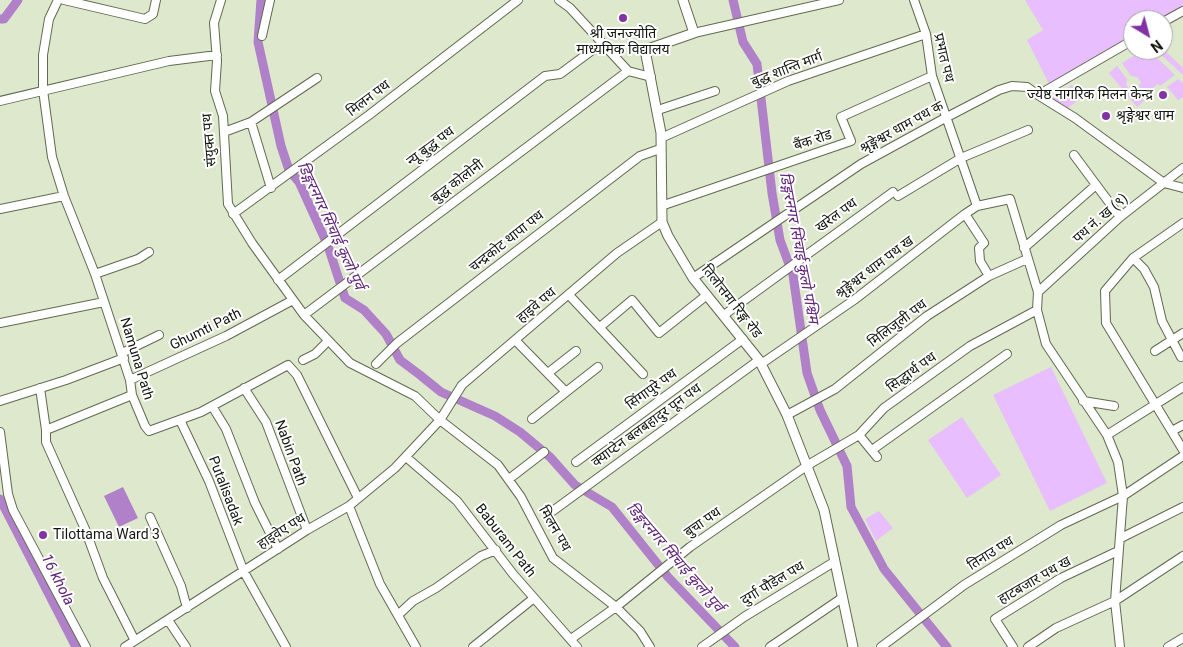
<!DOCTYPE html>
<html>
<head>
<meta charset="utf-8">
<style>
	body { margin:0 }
	#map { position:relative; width:1183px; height:647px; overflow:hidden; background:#dde8cc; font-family:Roboto,sans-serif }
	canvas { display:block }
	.north { position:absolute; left:1123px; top:10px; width:50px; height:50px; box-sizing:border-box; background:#fff; border:1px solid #a0a29e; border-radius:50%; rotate:143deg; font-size:14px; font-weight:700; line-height:20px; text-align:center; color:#12160c }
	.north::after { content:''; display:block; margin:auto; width:18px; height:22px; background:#8132a3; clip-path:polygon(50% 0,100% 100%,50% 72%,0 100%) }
</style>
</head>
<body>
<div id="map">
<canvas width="1183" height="647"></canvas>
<div class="north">N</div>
</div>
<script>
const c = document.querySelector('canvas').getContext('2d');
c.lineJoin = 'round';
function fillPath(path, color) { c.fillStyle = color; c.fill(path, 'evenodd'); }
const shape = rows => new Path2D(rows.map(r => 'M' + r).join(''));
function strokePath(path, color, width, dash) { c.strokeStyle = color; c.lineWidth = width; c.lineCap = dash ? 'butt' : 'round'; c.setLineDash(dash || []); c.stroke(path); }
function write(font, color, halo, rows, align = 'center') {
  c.font = font + ' Roboto,"Noto Sans Devanagari",sans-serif'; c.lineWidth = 4; c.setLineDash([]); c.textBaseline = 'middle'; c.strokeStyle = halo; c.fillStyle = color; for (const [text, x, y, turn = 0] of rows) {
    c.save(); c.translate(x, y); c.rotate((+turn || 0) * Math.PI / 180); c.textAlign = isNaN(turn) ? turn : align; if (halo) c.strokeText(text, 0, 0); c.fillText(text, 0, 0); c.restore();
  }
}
fillPath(shape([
	[1025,0,1183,0,1183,11,1163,20,1133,20,1133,40,1049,84,1027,40,1043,30],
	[1163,49,1183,68,1183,75,1156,50],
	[1144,50,1149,50,1175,75,1160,86,1158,84,1150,90,1153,94,1148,98,1139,86,1141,82,1137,77,1131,76,1122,63],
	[1117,66,1127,79,1126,85,1130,90,1135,90,1144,101,1137,107,1109,73],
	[1178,79,1183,83,1183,97,1178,100,1167,87],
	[1072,85,1081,98,1064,111,1048,101],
	[1051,367,1107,483,1050,511,993,395],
	[962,417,1001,475,967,498,928,440],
	[879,511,893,528,876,541,865,519]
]), '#e8befe');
fillPath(shape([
	[123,487,138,518,119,527,104,496]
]), '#b080c8');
strokePath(shape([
	[261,0,258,42,281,146,289,170,299,182,328,246,345,298,364,310,386,334,400,360,420,375,441,392,495,416,520,432,550,457,575,485,612,507,668,577,735,647],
	[733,0,743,42,757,64,772,193,780,240,793,275,807,373,820,410,847,466,851,507,884,569,947,647],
	[0,19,4,19,18,0],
	[0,499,76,647]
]), '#b080c8', 9);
const minor = shape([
	[58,0,49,19,43,55,43,90,52,157,64,196,95,274,130,380,132,395,145,426,149,431,201,412,288,365,297,375,358,498],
	[64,0,145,19,153,14,156,0],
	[221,0,214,23,217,61,215,91,223,116,228,204,252,243,304,315,350,363,415,396,440,420,498,465,521,497,553,558,616,607,640,631,650,647],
	[559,0,570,8,628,71,651,77],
	[914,0,926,34,932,76,977,206],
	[1163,22,1183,11],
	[694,33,839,0],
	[262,36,270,0],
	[1038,95,1075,118,1164,183,1183,188],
	[0,101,169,61,217,55],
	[658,110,715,91],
	[251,122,271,188],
	[224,132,251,122,317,78],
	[661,138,788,81,926,34],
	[1074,155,1120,217],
	[898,196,961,158,1028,130],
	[664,205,851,141,841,117,932,76],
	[0,209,64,196],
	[233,214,369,115,518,0],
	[965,214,984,243,979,248,980,261,989,276],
	[1183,223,1133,258,1105,291,1106,323,1183,450],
	[1024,248,1096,185],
	[1133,258,1144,269,1154,287,1162,321,1181,357],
	[95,274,138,259,149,252],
	[693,278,861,164,947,117,999,90,1012,86,1027,87,1038,95,1133,40],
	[278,280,545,76,560,74,602,43],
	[1038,292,1120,217,1183,168],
	[569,295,643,374],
	[304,315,628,71],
	[724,315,893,192],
	[0,323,104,302],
	[600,327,632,300,659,333,707,295],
	[515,340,566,392,532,419],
	[1155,351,1183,333],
	[122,353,159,335],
	[303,360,315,354,328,341],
	[376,364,397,343,640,156,660,149],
	[761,364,854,300,965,214,977,206,1010,199,1038,292,1037,310,1046,344,1107,435,1118,462,1123,496,1115,601,1120,647],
	[548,373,576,351],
	[130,380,226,336,293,300],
	[40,388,46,430,46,442,85,529,103,578,134,639],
	[244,388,266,422,307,530],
	[566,392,598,367],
	[0,401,66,380,124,358],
	[1083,401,1114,406],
	[212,406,226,429,255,503,278,549],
	[787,415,835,389,927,316,989,276,1027,259],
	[180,420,209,481,244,572,286,647],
	[46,430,132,395],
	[1172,431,1183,425],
	[0,432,8,494,13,510,86,647],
	[859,435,877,457],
	[1107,435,1183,387],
	[872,450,1007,354],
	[406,457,457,501,513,574,577,647],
	[576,462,743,339],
	[509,479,544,452],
	[349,506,380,584,416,647],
	[550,513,759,360],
	[150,517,181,586,187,608],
	[1121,538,1183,507],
	[398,615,413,601,436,588,481,556,496,550],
	[168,620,186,647],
	[571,639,616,607,690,547,808,465,859,435,884,408,970,346,1037,310],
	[125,647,307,530,349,506,395,468,440,420,462,385,617,253,662,222],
	[473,647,534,598],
	[702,647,744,617,834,562],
	[770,647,842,598],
	[881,647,964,585,1061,525,1123,496,1183,456],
	[1013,647,995,619,1061,578,1118,551],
	[1028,647,1056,628,1115,601,1183,556],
	[1168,647,1183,638]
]);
const tertiary = shape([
	[683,0,694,33,645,50,661,133,662,222,668,236,693,278,759,360,787,415,824,510,853,647]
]);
strokePath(minor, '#606a51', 10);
strokePath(tertiary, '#606a51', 11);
strokePath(minor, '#fff', 8);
strokePath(tertiary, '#fff', 9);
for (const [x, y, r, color] of [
	[623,18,5,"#8132a3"],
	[1163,95,5,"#8132a3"],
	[1106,116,5,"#8132a3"],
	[43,535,5,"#8132a3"]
]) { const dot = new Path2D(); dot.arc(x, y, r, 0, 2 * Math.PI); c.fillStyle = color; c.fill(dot); strokePath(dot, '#fff', 2); }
write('14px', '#12160c', '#fff', [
	["श्री जनज्योति",623,34,"center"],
	["माध्यमिक विद्यालय",623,50,"center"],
	["ज्येष्ठ नागरिक मिलन केन्द्र",1153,95,"right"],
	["श्रृङ्गेश्वर धाम",1116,116],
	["Tilottama Ward 3",53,535]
], 'left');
write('14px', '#12160c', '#fff', [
	["प्रभात पथ",943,58,77],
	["बुद्ध शान्ति मार्ग",787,70,-21],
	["मिलन पथ",369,99,-37],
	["श्रृङ्गेश्वर धाम पथ क",902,128,-29],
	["संयुक्त पथ",210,140,-95],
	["बैंक रोड",813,141,-18],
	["न्यू बुद्ध पथ",431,147,-37],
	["बुद्ध कोलोनी",458,182,-37],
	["खरेल पथ",837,216,-36],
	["पथ नं. ख (९)",1101,219,-41],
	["चन्द्रकोट थापा पथ",507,242,-38],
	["श्रृङ्गेश्वर धाम पथ ख",875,268,-37],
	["तिलोत्तमा रिङ्ग रोड",731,302,52],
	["हाइवे पथ",537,306,-40],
	["मिलिजुली पथ",898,324,-37],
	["Ghumti Path",206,330,-26],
	["Namuna Path",136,359,73],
	["सिद्धार्थ पथ",912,373,-36],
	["सिंगापुरे पथ",652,390,-36],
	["क्याप्टेन बलबहादुर पून पथ",647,426,-36],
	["Nabin Path",290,453,70],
	["Putalisadak",225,491,69],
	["बुचा पथ",703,523,-35],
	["मिलन पथ",554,529,60],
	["हाइवेए पथ",282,532,-33],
	["Baburam Path",505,541,52],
	["तिनाउ पथ",991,554,-32],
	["हाटबजार पथ ख",1035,581,-30],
	["दुर्गा पौडेल पथ",773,584,-31]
]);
write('italic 15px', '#5f2379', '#fff', [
	["डिङ्गरनगर सिंचाई कुलो पुर्व",330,226,65],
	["डिङ्गरनगर सिंचाई कुलो पश्चिम",798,248,79],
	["डिङ्गरनगर सिंचाई कुलो पुर्व",674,558,49],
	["16 khola",57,580,63]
]);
</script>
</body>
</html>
